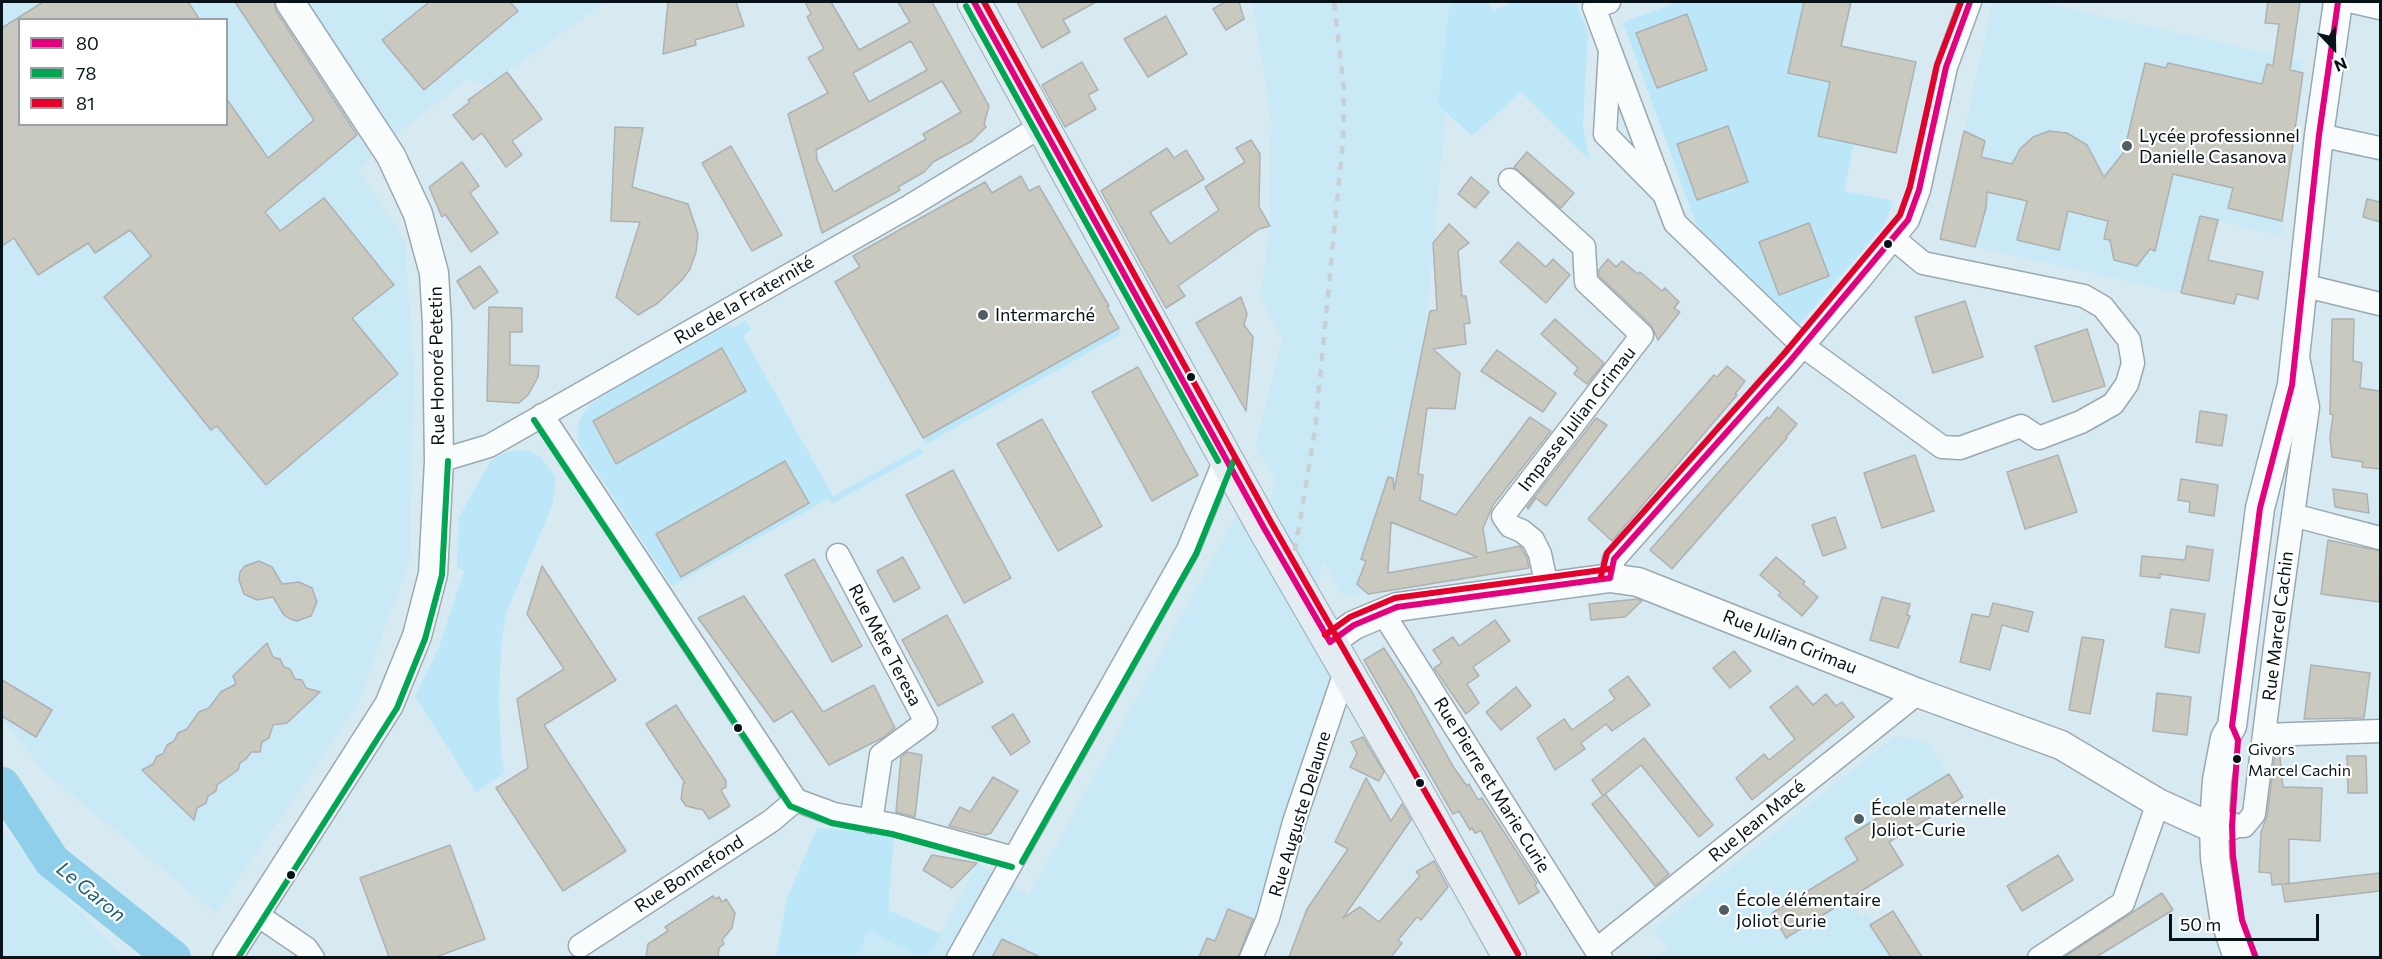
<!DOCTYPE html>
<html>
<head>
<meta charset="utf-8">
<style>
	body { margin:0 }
	#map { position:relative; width:2382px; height:959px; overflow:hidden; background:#d7eaf2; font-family:Commissioner,sans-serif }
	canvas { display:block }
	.frame { position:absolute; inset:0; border:3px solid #071318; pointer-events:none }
	.legend { position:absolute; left:18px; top:18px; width:210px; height:108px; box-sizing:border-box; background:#fff; border:2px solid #9ca1a3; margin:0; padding:8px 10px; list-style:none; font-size:18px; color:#071318 }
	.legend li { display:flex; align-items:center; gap:12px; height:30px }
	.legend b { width:30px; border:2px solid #9ca1a3 }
	.north { position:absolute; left:2304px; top:18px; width:60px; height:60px; -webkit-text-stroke:4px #fff; paint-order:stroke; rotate:158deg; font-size:16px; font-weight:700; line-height:24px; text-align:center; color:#071318 }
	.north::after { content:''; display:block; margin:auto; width:21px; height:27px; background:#071318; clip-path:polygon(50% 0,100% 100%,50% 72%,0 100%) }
	.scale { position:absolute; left:2169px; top:914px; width:150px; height:27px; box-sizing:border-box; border:3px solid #071318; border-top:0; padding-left:8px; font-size:18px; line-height:21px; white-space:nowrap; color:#071318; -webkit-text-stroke:4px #fff; paint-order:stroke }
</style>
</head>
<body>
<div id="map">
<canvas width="2382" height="959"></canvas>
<div class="frame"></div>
<ul class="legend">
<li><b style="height:8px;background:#e5007d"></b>80</li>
<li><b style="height:8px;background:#00a651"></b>78</li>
<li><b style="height:8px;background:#e4002b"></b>81</li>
</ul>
<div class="north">N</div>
<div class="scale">50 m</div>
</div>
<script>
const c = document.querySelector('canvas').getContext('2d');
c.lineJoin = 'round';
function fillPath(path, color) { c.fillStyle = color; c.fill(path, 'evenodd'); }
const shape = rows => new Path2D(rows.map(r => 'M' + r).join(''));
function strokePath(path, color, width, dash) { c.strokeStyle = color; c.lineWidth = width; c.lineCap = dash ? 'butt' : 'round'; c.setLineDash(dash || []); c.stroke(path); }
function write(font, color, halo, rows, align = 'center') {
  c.font = font + ' Commissioner,sans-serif'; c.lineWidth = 4.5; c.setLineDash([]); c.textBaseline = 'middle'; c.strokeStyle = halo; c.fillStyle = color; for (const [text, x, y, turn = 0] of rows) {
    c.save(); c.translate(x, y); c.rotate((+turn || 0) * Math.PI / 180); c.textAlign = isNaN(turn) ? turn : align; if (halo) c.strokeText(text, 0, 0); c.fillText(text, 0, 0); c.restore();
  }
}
fillPath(shape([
	[2,2,606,2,487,86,467,79,375,152,359,172,405,241,414,373,409,560,359,702,216,913,43,771,2,718],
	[20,20,226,20,226,124,20,124],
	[1253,2,1456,2,1424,341,1401,464,1360,596,1342,595,1324,562,1308,617,1340,677,1250,957,927,958,977,863,1029,895,1245,500,1262,532,1276,480,1256,446,1282,339,1260,297,1270,226,1271,118],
	[1993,2,2038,2,2303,61,2280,236,2200,216,2181,293,1940,239],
	[1895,736,1928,742,1963,797,1890,842,1903,865,1855,895,1861,904,1856,909,1861,918,1867,913,1874,922,1893,911,1922,957,1653,958,1668,948,1654,929],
	[2,829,78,910,125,957,2,957],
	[869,930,920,957,856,958]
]), '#c9e9f7');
fillPath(shape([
	[1450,2,1487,2,1494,10,1515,2,1576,2,1588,32,1583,126,1590,161,1521,92,1472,136,1438,105],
	[1678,2,1804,2,1788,73,1830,82,1854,144,1844,191,1893,201,1885,224,1797,327,1704,246,1623,22],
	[746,320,751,330,743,336,833,496,920,448,923,453,832,504,828,499,672,586,579,445,577,432,579,421,585,410,592,403,629,379,730,324,732,328],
	[1119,328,1121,334,926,444,923,438],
	[518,450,530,451,541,457,556,477,552,506,506,613,501,646,499,700,501,753,505,773,476,792,415,696,439,647,464,571,457,567,459,517,490,462,503,453],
	[817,828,882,832,894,836,888,910,941,934,927,957,920,957,869,930,856,957,776,958,787,898]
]), '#bce7f9');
strokePath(shape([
	[2,785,52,861,173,958]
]), '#90cfea', 36);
const building = shape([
	[43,2,188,2,200,20,20,20,20,124,226,124,226,98,268,158,314,120,235,2,274,2,276,11,357,135,265,212,280,231,324,198,394,285,352,318,398,374,266,485,217,426,211,430,104,297,151,256,130,230,95,253,88,243,38,275,14,238,2,246,2,28,43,2],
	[429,2,510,2,518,11,424,90,382,40,429,2],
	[668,2,736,2,744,26,695,40,696,45,663,54,668,2],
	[805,2,831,2,859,50,910,22,898,2,932,2,989,106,984,124,986,127,972,141,933,162,924,172,898,187,900,190,822,233,788,114,828,93,808,58,824,49,807,17,811,14,805,2],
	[911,41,927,70,869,102,853,73,911,41],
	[942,81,961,112,923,134,926,139,834,192,817,160,816,150,942,81],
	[1017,2,1096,2,1063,20,1070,32,1042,48,1017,2],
	[1225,2,1239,2,1244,19,1226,30,1213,9,1225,2],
	[1804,2,1851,2,1841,46,1916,62,1896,153,1818,136,1830,82,1788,73,1804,2],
	[2268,2,2300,2,2290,70,2303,73,2282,221,2228,208,2233,188,2173,174,2155,251,2150,249,2137,266,2114,260,2110,240,2104,239,2108,221,2068,211,2059,250,2017,240,2027,201,1987,192,1986,208,1975,247,1940,239,1964,131,1985,141,1981,157,2012,164,2020,149,2033,137,2049,131,2067,133,2087,145,2104,177,2124,152,2145,63,2166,68,2168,63,2262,84,2267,64,2273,66,2279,24,2265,23,2268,2],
	[1687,14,1707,70,1657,88,1636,33,1687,14],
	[1166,16,1187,54,1148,77,1124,39,1166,16],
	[1082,62,1098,90,1088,95,1096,109,1065,127,1042,85,1082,62],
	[507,72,542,119,512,141,522,155,506,167,482,133,473,140,453,115,470,102,468,100,507,72],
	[1728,126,1748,182,1697,200,1677,144,1728,126],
	[615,127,643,128,632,187,688,204,698,234,696,252,690,269,682,280,658,303,638,315,616,297,640,222,611,221,615,127],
	[1251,140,1260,154,1259,207,1270,226,1259,229,1178,286,1185,296,1166,308,1101,191,1167,148,1174,158,1186,150,1204,179,1150,212,1170,244,1219,210,1205,187,1245,162,1236,148,1251,140],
	[731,146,782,235,752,251,702,163,731,146],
	[1527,152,1574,193,1561,208,1514,167,1527,152],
	[462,162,479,186,470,193,498,233,471,252,445,214,442,217,429,187,462,162],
	[1021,176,1029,191,1039,186,1109,306,1107,307,1119,328,923,438,835,282,860,267,853,256,985,182,992,193,1021,176],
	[1471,177,1489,192,1475,208,1458,194,1471,177],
	[2367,199,2380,202,2380,222,2363,217,2367,199],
	[2200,216,2218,220,2208,260,2263,272,2258,299,2237,294,2234,304,2181,293,2200,216],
	[1809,223,1829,276,1779,295,1759,242,1809,223],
	[1449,224,1469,243,1458,251,1462,296,1466,296,1470,323,1464,324,1466,344,1433,349,1460,373,1455,409,1427,408,1418,474,1423,475,1420,500,1456,515,1530,417,1551,431,1493,505,1483,528,1487,553,1520,546,1527,558,1529,568,1368,594,1357,584,1366,561,1361,559,1388,477,1393,478,1394,490,1430,311,1437,310,1433,243,1449,224],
	[1391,522,1475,556,1477,557,1388,573,1391,522],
	[1518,242,1546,267,1553,259,1570,275,1546,303,1500,262,1518,242],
	[1608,259,1616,267,1622,261,1638,274,1640,272,1662,291,1665,288,1679,302,1674,308,1680,312,1658,340,1651,325,1599,276,1599,270,1608,259],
	[480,266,498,292,474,309,457,281,480,266],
	[1241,297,1247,314,1244,325,1253,337,1246,411,1196,323,1241,297],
	[1965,301,1983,357,1933,373,1915,317,1965,301],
	[489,307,522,308,522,332,510,332,510,365,539,366,538,377,528,395,519,403,487,401,489,307],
	[1555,319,1604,363,1587,384,1574,374,1578,368,1541,334,1555,319],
	[2332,319,2354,319,2353,361,2362,363,2360,388,2380,391,2380,469,2362,467,2363,462,2332,457,2330,438,2333,415,2330,414,2332,319],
	[2087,329,2105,386,2053,402,2035,346,2087,329],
	[722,348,746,391,616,464,593,421,722,348],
	[1497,350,1556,393,1543,412,1481,371,1497,350],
	[1727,366,1745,381,1735,394,1737,395,1612,541,1588,519,1714,375,1717,377,1727,366],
	[1138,367,1198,475,1152,501,1092,392,1138,367],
	[1778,407,1797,424,1786,437,1787,438,1672,569,1650,550,1767,417,1769,419,1778,407],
	[2200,411,2227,415,2222,446,2196,442,2200,411],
	[1596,418,1607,425,1546,506,1536,498,1528,509,1527,507,1596,418],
	[1042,419,1102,526,1058,551,997,444,1042,419],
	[1915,455,1934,511,1882,528,1864,473,1915,455],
	[2058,455,2077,512,2025,529,2007,472,2058,455],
	[785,461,809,503,681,577,656,534,785,461],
	[953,470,1011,578,964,603,906,495,953,470],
	[2181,479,2218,485,2214,516,2189,512,2190,502,2178,500,2181,479],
	[2333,489,2367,494,2369,513,2335,507,2333,489],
	[1835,517,1846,548,1823,556,1812,525,1835,517],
	[2328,540,2380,551,2379,602,2321,594,2328,540],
	[2187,546,2213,550,2209,581,2160,574,2160,578,2140,576,2142,556,2185,560,2187,546],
	[903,557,920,588,894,602,877,571,903,557],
	[1776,557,1805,582,1803,584,1818,597,1802,616,1778,595,1781,593,1760,575,1776,557],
	[814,559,862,646,832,662,785,575,814,559],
	[259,561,272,567,282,584,299,582,312,588,317,602,311,616,297,621,290,619,284,615,273,597,257,600,244,594,239,580,240,572,245,566,259,561],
	[542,566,616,680,544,725,626,851,563,891,496,788,528,768,517,699,564,669,527,614,542,566],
	[744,596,823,712,874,685,895,728,882,738,829,765,792,711,774,722,698,618,744,596],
	[1882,597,1910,604,1907,615,1910,616,1898,648,1870,640,1882,597],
	[1637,599,1642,601,1625,617,1591,620,1589,604,1637,599],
	[1993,603,2033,612,2028,632,2002,625,1990,670,1960,662,1972,614,1989,617,1993,603],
	[2171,609,2205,614,2199,653,2165,647,2171,609],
	[947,615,983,682,938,706,902,640,947,615],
	[1495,620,1510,641,1473,667,1479,676,1467,684,1479,703,1466,714,1434,668,1442,663,1433,650,1453,637,1459,646,1495,620],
	[2082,637,2104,640,2090,714,2069,710,2082,637],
	[267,643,273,657,280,659,284,667,290,669,295,679,302,680,306,688,320,692,287,723,273,725,269,738,262,742,260,752,251,752,246,759,240,763,238,770,217,785,216,791,208,796,206,803,197,808,194,820,142,770,153,764,157,756,163,754,167,745,174,741,178,733,187,729,199,712,209,708,221,692,236,684,233,676,267,643],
	[1384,648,1412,692,1454,768,1467,786,1469,784,1478,800,1482,798,1537,883,1535,885,1539,892,1519,904,1481,831,1475,833,1472,828,1470,830,1459,811,1453,814,1364,660,1384,648],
	[1734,651,1751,671,1730,688,1713,668,1734,651],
	[2311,665,2370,673,2364,718,2304,719,2311,665],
	[1628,676,1650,705,1612,731,1606,724,1581,743,1585,749,1555,770,1537,738,1564,719,1572,730,1615,699,1609,690,1628,676],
	[2,680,52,710,36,737,2,716,2,680],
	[1797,686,1813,705,1826,694,1836,706,1842,702,1854,717,1752,800,1736,778,1764,754,1769,760,1795,739,1770,707,1797,686],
	[1516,687,1531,706,1501,730,1486,712,1516,687],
	[2157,693,2191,697,2187,735,2153,731,2157,693],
	[676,705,726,781,726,787,721,790,730,806,709,819,703,810,686,806,681,799,683,784,685,783,646,724,676,705],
	[1013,714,1030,742,1011,755,992,727,1013,714],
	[1363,737,1384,772,1379,781,1350,767,1357,753,1351,742,1363,737],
	[1644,738,1713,825,1699,837,1641,765,1603,796,1592,780,1644,738],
	[2276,748,2279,748,2283,787,2322,788,2320,841,2289,839,2289,883,2285,884,2380,873,2380,891,2285,902,2282,884,2272,885,2271,873,2259,872,2261,832,2267,816,2276,748],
	[907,752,922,755,915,817,896,812,901,757,907,752],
	[2347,756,2366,756,2367,793,2348,793,2347,756],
	[1949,774,1963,797,1889,842,1903,865,1786,938,1772,913,1858,860,1845,838,1949,774],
	[993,777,1018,791,991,833,985,835,949,826,960,807,970,812,993,777],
	[1366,778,1391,821,1402,804,1411,820,1343,918,1360,907,1379,922,1420,876,1416,872,1434,861,1448,887,1421,920,1417,917,1398,940,1402,943,1391,957,1289,957,1307,909,1348,849,1335,842,1366,778],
	[1605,794,1669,874,1655,886,1592,804,1605,794],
	[450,845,485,939,436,957,389,957,360,878,450,845],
	[932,855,977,863,952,888,923,870,932,855],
	[2058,855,2073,880,2022,911,2007,886,2058,855],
	[2162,893,2173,910,2096,957,2064,957,2162,893],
	[713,896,715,899,719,897,722,902,726,899,735,913,732,928,722,940,724,944,719,948,718,957,646,957,648,944,668,931,665,927,713,896],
	[1228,909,1253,919,1238,957,1199,957,1207,938,1215,941,1228,909],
	[1893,911,1922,957,1891,957,1870,925,1893,911],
	[1002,939,1040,957,992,957,1002,939]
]);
fillPath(building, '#c9c9c0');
strokePath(building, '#adb1b1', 1.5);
const minor = shape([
	[1609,2,1594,7,1610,50],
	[2354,2,2380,8],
	[2319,135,2380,148],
	[1510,180,1584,247,1586,282,1642,335,1503,516,1510,526,1522,531,1533,540,1540,554,1547,587],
	[1662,192,1605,134,1610,50,1675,223,1803,346,1942,447,1960,448,2021,426,2039,438,2081,422,2113,404,2127,384,2133,363,2129,340,2103,307,2084,296,1923,263,1893,238],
	[2302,285,2380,304],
	[542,415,796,800,834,814,894,825,1014,858],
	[439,461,489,446,910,206,1043,125],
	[2293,517,2304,518,2380,538],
	[838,555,926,722,881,755,871,822],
	[1610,578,1614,559,1790,361,1861,278,1908,220,1919,190,1946,67,1970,2],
	[1383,613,1601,958],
	[2264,735,2380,731],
	[2232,826,2244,826,2254,814,2279,615,2308,407,2299,362],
	[256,914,306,948,313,958],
	[580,946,771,821,796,800],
	[1596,950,1918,693],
	[958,958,1188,550,1226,457],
	[1251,958,1268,918,1294,822,1346,669],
	[2039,958,2123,903,2158,803]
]);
const tertiary = shape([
	[1330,642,1354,625,1397,607,1610,578,1638,582,1918,693,2061,745,2158,803,2204,824,2230,826],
	[227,958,389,705,417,636,433,574,439,461,437,324,434,273,418,214,391,156,290,2],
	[2238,958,2224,916,2215,858,2214,825,2217,780,2225,738,2232,726,2260,508,2292,385,2319,135,2338,2]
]);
const primary = shape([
	[974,2,1264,528,1419,796,1510,958]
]);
strokePath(minor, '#9aa9af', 25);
strokePath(tertiary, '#9aa9af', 31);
strokePath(primary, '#98aeb7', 35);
strokePath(minor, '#f9fcfd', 22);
strokePath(tertiary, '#f9fcfd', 28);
strokePath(primary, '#e3edf1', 33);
strokePath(shape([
	[1295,551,1315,430,1343,140,1344,90,1334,2]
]), '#cad0d2', 4.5, [8, 8]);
strokePath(shape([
	[974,2,1264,528,1330,642],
	[1610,578,1614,559,1790,361,1908,220,1919,190,1946,67,1970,2],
	[1330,642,1354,625,1397,607,1610,578],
	[2256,958,2242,920,2233,856,2232,826,2238,740,2232,726,2260,508,2292,385,2319,135,2338,2]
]), '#e5007d', 6);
strokePath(shape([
	[966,6,1218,461],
	[534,420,790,806,832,823,892,834,1012,867],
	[1022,862,1196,554,1234,460],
	[238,958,397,708,425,639,442,575,448,461]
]), '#00a651', 6);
strokePath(shape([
	[984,2,1272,524,1518,954],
	[1601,576,1607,553,1783,355,1900,215,1910,187,1937,65,1961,2],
	[1325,635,1350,617,1395,598,1609,569]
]), '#e4002b', 6);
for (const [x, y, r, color] of [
	[2127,146,6,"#505e64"],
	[1888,244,5,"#071318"],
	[983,315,6,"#505e64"],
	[1191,377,5,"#071318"],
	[738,728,5,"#071318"],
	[2237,759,5,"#071318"],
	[1420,783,5,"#071318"],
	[1859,819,6,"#505e64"],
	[291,875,5,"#071318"],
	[1724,910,6,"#505e64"]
]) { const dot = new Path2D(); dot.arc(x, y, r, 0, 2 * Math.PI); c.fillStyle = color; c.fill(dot); strokePath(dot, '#fff', 2); }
write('16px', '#071318', '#fff', [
	["Givors",2248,750],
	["Marcel Cachin",2248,771]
], 'left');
write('18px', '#071318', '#fff', [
	["Lycée professionnel",2139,136],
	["Danielle Casanova",2139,157],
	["Intermarché",995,315],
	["École maternelle",1871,809],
	["Joliot-Curie",1871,830],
	["École élémentaire",1736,900],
	["Joliot Curie",1736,921]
], 'left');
write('18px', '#071318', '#fff', [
	["Rue de la Fraternité",744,300,-30],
	["Rue Honoré Petetin",437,366,-91],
	["Impasse Julian Grimau",1577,419,-52],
	["Rue Marcel Cachin",2278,626,-83],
	["Rue Julian Grimau",1790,642,22],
	["Rue Mère Teresa",885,645,62],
	["Rue Pierre et Marie Curie",1492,785,58],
	["Rue Auguste Delaune",1300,814,-73],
	["Rue Jean Macé",1757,821,-39],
	["Rue Bonnefond",689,874,-33]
]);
write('italic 20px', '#1f6078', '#fff', [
	["Le Garon",91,892,39]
]);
</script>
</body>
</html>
